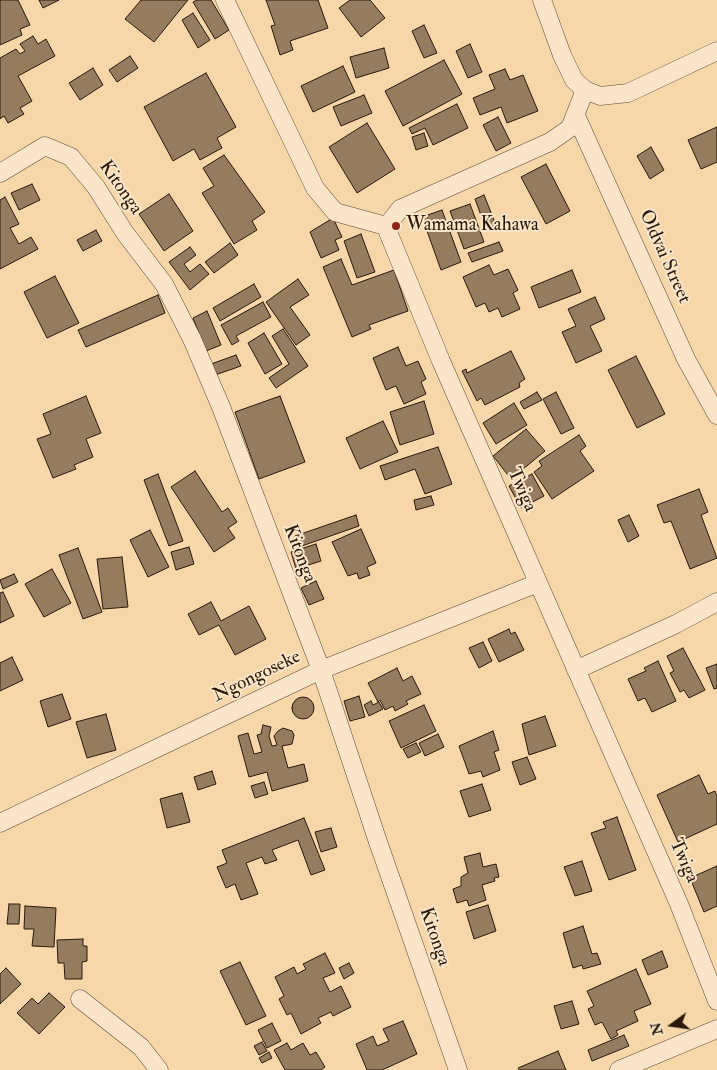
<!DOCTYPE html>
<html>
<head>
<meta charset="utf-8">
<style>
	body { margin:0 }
	#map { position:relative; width:717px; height:1070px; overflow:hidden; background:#f7d7aa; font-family:"IM FELL Double Pica",serif }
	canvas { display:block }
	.north { position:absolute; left:647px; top:1000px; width:50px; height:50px; -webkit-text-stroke:4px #fae5c8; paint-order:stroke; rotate:256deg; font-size:14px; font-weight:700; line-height:20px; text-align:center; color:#2a190b }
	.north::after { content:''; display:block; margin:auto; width:18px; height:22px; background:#2a190b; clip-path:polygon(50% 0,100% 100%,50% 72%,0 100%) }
</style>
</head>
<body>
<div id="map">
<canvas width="717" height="1070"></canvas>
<div class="north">N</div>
</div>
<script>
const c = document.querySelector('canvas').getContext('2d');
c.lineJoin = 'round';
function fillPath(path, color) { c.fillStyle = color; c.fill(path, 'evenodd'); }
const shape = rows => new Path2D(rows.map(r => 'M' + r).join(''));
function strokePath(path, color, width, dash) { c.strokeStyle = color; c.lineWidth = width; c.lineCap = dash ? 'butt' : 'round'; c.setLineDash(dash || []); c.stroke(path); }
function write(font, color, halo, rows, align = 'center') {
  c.font = font + ' "IM FELL Double Pica",serif'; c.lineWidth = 4; c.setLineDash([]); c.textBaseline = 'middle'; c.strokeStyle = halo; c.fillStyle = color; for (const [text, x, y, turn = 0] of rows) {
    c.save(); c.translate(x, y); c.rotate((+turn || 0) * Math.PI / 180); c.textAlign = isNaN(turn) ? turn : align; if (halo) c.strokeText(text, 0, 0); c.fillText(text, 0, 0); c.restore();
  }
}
const building = shape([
	[0,0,18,0,30,25,20,29,22,35,0,45,0,0],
	[39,0,59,0,43,8,39,0],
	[141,0,188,0,154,42,125,19,141,0],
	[197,0,211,0,229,30,215,39,193,2,197,0],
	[266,0,318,0,328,28,290,41,293,50,280,55,271,26,275,25,266,0],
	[350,0,370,0,385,18,361,37,339,8,350,0],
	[193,13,210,40,198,48,182,20,193,13],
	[424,25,437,53,424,58,412,31,424,25],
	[33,36,38,44,46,39,55,56,18,76,32,101,20,108,24,114,8,123,4,116,0,119,0,58,16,49,20,54,25,51,20,44,33,36],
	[470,44,482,72,468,78,456,51,470,44],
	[384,48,389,68,356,78,350,57,384,48],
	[130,56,138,68,117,82,109,70,130,56],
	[444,60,462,94,403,126,385,91,444,60],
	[343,66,355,92,313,112,301,86,343,66],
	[93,68,103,85,80,100,69,83,93,68],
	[505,69,510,80,523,75,538,111,507,123,501,107,480,115,473,98,495,89,489,75,505,69],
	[206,73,236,127,217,138,222,148,200,160,194,149,173,161,144,107,206,73],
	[364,95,372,113,341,126,333,107,364,95],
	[457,104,468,128,433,145,425,128,412,134,409,128,457,104],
	[498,117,511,143,496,151,483,125,498,117],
	[367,123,395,169,357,193,329,147,367,123],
	[717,127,717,162,701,169,688,140,717,127],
	[424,133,428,146,416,150,412,137,424,133],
	[651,147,664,170,650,179,637,156,651,147],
	[224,155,265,212,252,221,257,230,234,244,202,193,214,186,203,168,224,155],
	[546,164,570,211,546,224,521,177,546,164],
	[32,184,40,200,19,210,11,193,32,184],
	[169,194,193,231,164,251,139,214,169,194],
	[484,195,496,225,486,229,475,199,484,195],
	[5,197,19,224,10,228,19,244,31,237,38,249,0,269,0,200,5,197],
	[470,204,484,242,464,249,450,211,470,204],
	[442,210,461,262,441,270,422,217,442,210],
	[333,218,342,237,335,240,339,250,321,258,310,232,333,218],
	[96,230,102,241,83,251,77,240,96,230],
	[361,234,375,272,357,278,344,241,361,234],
	[499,242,503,251,472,262,468,253,499,242],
	[230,243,238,255,214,273,205,262,230,243],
	[190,247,196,255,184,264,190,272,200,264,209,274,190,290,169,262,190,247],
	[341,259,352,285,394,270,408,311,369,325,371,329,352,337,323,267,341,259],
	[489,265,494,275,508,269,518,290,513,293,520,309,502,317,498,308,489,312,485,303,476,307,463,277,489,265],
	[572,270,581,292,539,308,531,287,572,270],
	[55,276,79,323,47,338,24,292,55,276],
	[298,279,309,295,290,307,310,335,296,345,266,302,298,279],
	[254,284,261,297,220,321,213,308,254,284],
	[158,295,165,313,86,347,78,330,158,295],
	[595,297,605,319,590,326,602,351,576,363,562,332,576,326,568,309,595,297],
	[263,302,271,317,236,336,239,341,232,345,221,325,263,302],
	[207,311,221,345,206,351,193,318,207,311],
	[283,329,308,366,276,388,269,378,289,364,272,336,283,329],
	[264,333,282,364,265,374,248,343,264,333],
	[398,347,406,366,418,361,426,379,421,382,426,394,404,404,396,386,386,390,373,358,398,347],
	[511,351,525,379,519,383,520,387,485,405,481,398,477,401,462,371,466,369,467,373,511,351],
	[236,355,241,366,215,375,211,364,236,355],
	[636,356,665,414,637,428,608,370,636,356],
	[537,392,542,400,524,409,520,402,537,392],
	[556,392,574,428,561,434,543,399,556,392],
	[86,396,101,433,86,439,93,457,74,465,76,469,53,478,37,439,51,434,43,414,86,396],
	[280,396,305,462,259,479,235,412,280,396],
	[424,401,434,434,400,445,390,412,424,401],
	[514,403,527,425,496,444,483,423,514,403],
	[383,421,398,452,360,469,346,438,383,421],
	[526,429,545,451,511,479,493,456,526,429],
	[579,435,586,446,580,451,594,471,552,499,534,472,542,466,539,461,579,435],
	[438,447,452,484,425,494,415,469,385,480,380,466,438,447],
	[195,471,222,512,228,508,237,522,228,528,235,538,214,552,171,487,195,471],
	[158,474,183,541,169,546,144,480,158,474],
	[532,474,544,496,521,508,509,486,532,474],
	[699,489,708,512,701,515,717,558,690,569,671,521,664,523,657,505,699,489],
	[431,496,434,505,416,510,414,500,431,496],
	[356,515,359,526,299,547,295,536,356,515],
	[629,515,639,536,628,542,618,520,629,515],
	[361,529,376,563,367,567,370,575,359,579,357,573,348,576,332,542,361,529],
	[150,530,169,567,148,577,130,540,150,530],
	[316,544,321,561,296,569,291,552,316,544],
	[189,547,194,564,176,570,171,552,189,547],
	[78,548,102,612,83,619,59,555,78,548],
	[122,557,128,607,103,609,97,559,122,557],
	[52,569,71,603,44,617,25,584,52,569],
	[14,574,18,582,3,589,0,580,14,574],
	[316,581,324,599,309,605,301,588,316,581],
	[3,592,14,616,0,623,0,593,3,592],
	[211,602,221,621,249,606,266,639,235,655,219,625,199,635,188,614,211,602],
	[509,629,511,634,515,632,524,650,499,662,488,639,509,629],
	[483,642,492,661,479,668,469,648,483,642],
	[683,648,705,690,689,698,684,690,680,692,670,673,674,671,667,656,683,648],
	[12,657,23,680,0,691,0,663,12,657],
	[658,661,676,701,652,712,645,698,638,701,628,679,646,671,644,668,658,661],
	[717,664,717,688,714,689,706,668,717,664],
	[397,668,403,681,412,676,421,694,406,701,408,704,395,711,393,706,385,710,380,700,378,702,368,683,397,668],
	[62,694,71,719,48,727,40,701,62,694],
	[359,696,365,717,350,721,344,701,359,696],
	'292 708a11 11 0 1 1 22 0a11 11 0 1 1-22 0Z',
	[371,701,373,705,379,702,383,709,369,716,364,705,371,701],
	[424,705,436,731,401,748,389,721,424,705],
	[106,714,116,750,87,758,76,722,106,714],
	[545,716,556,746,529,755,522,724,545,716],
	[263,725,271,727,269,736,272,746,277,745,274,736,278,731,283,728,292,731,294,735,292,744,282,746,288,768,304,764,308,781,272,791,267,772,249,777,238,736,248,733,254,754,262,752,257,735,261,734,263,725],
	[493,731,499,750,494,752,500,770,483,777,481,771,469,774,459,746,493,731],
	[438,734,444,747,425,756,419,743,438,734],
	[416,743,421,752,408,758,403,749,416,743],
	[527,757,536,779,520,785,512,762,527,757],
	[212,771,216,784,198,790,194,777,212,771],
	[699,775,708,794,715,791,717,796,717,824,678,842,657,795,699,775],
	[264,782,268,794,255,798,251,786,264,782],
	[482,784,491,810,469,817,460,791,482,784],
	[182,793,190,822,167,828,160,799,182,793],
	[617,817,636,870,609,880,591,833,606,828,603,822,617,817],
	[304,818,325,870,311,875,298,840,272,850,277,860,265,864,262,857,246,863,258,894,241,900,235,884,226,888,217,867,227,863,222,850,304,818],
	[331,828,337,847,321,852,315,832,331,828],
	[480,853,483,867,496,864,499,877,494,878,495,881,482,885,486,900,469,906,467,900,457,903,453,889,461,886,461,877,468,873,464,857,480,853],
	[582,861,592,891,575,896,564,867,582,861],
	[717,866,717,906,704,912,690,878,717,866],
	[9,904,20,904,19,924,7,924,9,904],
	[488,905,496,931,474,939,466,912,488,905],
	[25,906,56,908,54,947,32,946,34,929,24,929,25,906],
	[583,926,592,954,597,953,601,964,583,969,582,965,573,968,563,933,583,926],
	[83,939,83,946,87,946,87,961,82,962,82,979,65,979,64,963,58,963,57,940,83,939],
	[662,951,668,967,648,975,642,960,662,951],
	[325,953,335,973,323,978,330,992,341,986,351,1007,333,1016,331,1012,318,1018,321,1023,301,1034,291,1013,287,1015,279,999,284,996,275,977,294,967,297,974,306,969,303,964,325,953],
	[240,962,266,1016,246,1025,220,971,240,962],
	[349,963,354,973,344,979,339,968,349,963],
	[6,968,21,984,0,1004,0,974,6,968],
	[636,969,651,1004,634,1011,638,1021,616,1031,618,1035,611,1039,602,1022,595,1025,588,1009,594,1006,587,991,636,969],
	[49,993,65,1007,39,1034,17,1013,32,998,38,1004,49,993],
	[572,1001,579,1024,561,1029,554,1006,572,1001],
	[403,1021,417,1054,382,1070,367,1070,356,1044,373,1036,377,1046,389,1041,383,1029,403,1021],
	[272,1023,281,1041,267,1048,258,1030,272,1023],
	[624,1035,629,1046,592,1061,588,1050,624,1035],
	[262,1042,267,1051,259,1055,254,1046,262,1042],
	[287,1043,291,1050,303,1043,310,1055,316,1052,325,1067,321,1070,285,1070,274,1050,287,1043],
	[558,1051,566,1070,519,1070,518,1068,558,1051],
	[269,1052,272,1058,262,1063,259,1058,269,1052]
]);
fillPath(building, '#957c5e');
strokePath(building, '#2a190b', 1);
const minor = shape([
	[225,0,315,188,335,212,386,226,389,223],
	[542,0,562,55,574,80,585,90,600,96,628,93,717,51],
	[585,90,570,128,550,142,400,209,389,223,388,232,441,361,679,904,717,1001],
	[576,116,686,359,717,415],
	[0,173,45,146,71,157,96,187,125,233,164,284,192,339,221,407,321,670,378,842,458,1070],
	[576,670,676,624,717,602],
	[0,823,321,670,538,583],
	[80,999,141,1047,159,1070],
	[619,1070,717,1029]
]);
strokePath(minor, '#5d4833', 19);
strokePath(minor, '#fae5c8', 18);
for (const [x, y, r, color] of [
	[396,226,5,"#8f2418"]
]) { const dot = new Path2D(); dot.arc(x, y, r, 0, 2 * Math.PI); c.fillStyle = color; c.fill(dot); strokePath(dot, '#fae5c8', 2); }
write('19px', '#2a190b', '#fae5c8', [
	["Kitonga",120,188,55],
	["Oldvai Street",664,257,66],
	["Twiga",521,490,66],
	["Kitonga",299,554,69],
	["Ngongoseke",257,677,-26],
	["Twiga",683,861,66],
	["Kitonga",434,937,71]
]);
write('19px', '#2a190b', '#fae5c8', [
	["Wamama Kahawa",406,226]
], 'left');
</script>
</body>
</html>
